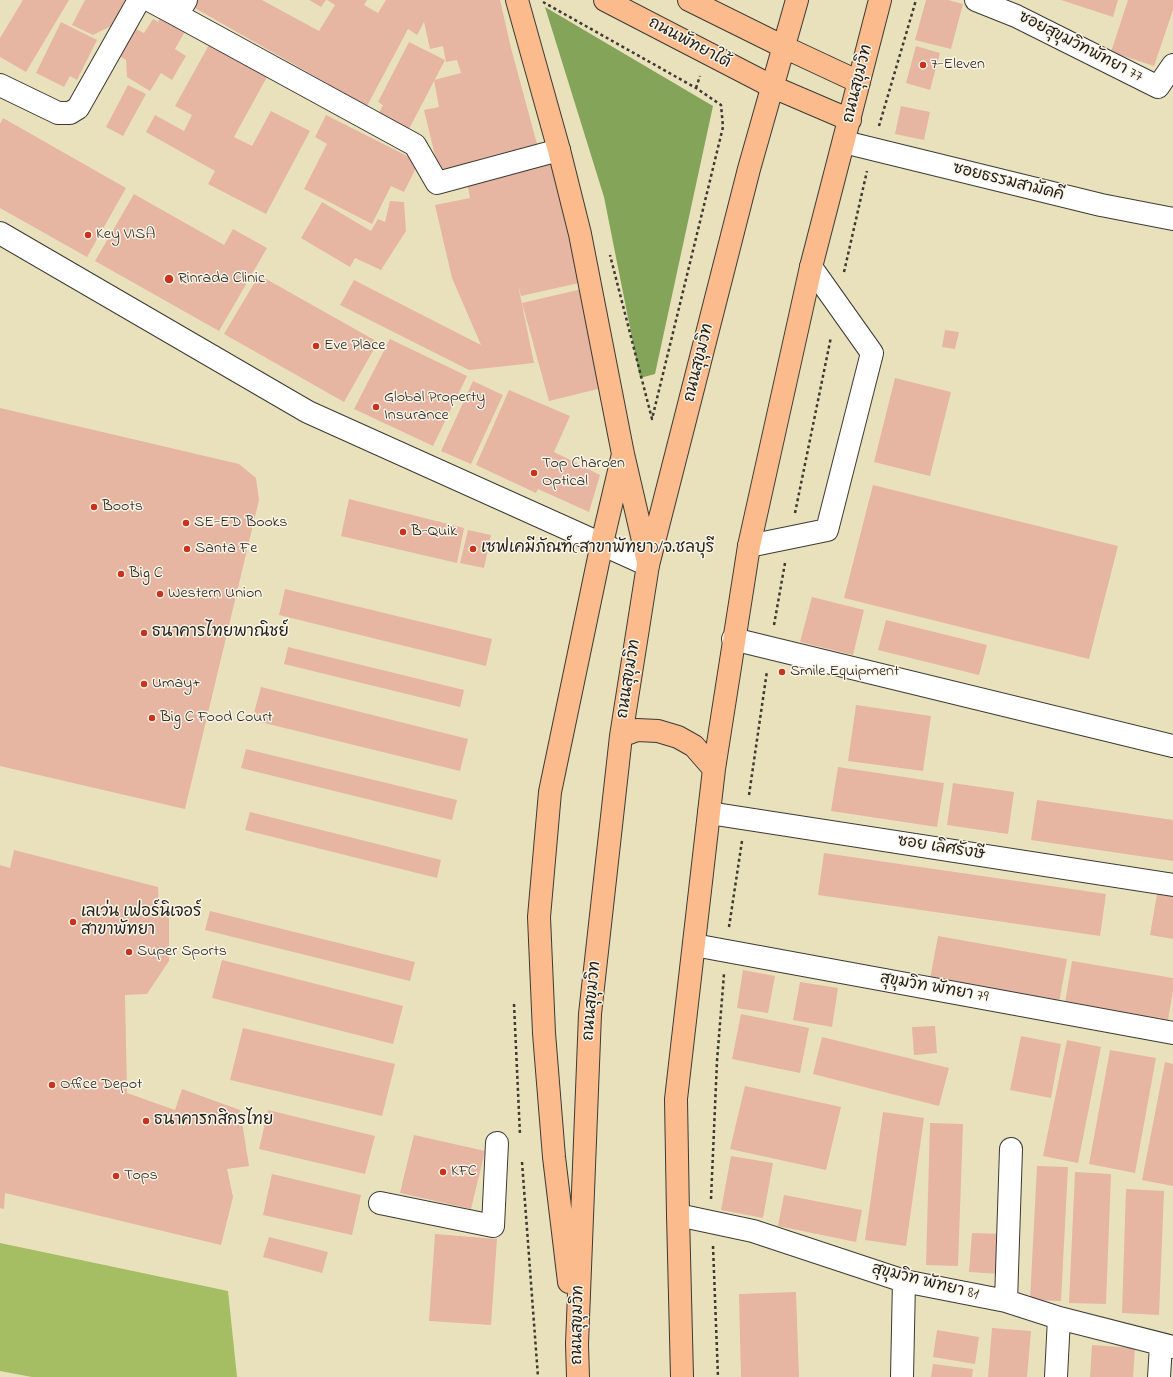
<!DOCTYPE html>
<html>
<head>
<meta charset="utf-8">
<style>
	body { margin:0 }
	canvas { display:block; background:#e9e1bc }
</style>
</head>
<body>
<canvas width="1173" height="1377"></canvas>
<script>
const c = document.querySelector('canvas').getContext('2d');
c.lineJoin = 'round';
function fillPath(path, color) { c.fillStyle = color; c.fill(path, 'evenodd'); }
const shape = rows => new Path2D(rows.map(r => 'M' + r).join(''));
function strokePath(path, color, width, dash) { c.strokeStyle = color; c.lineWidth = width; c.lineCap = dash ? 'butt' : 'round'; c.setLineDash(dash || []); c.stroke(path); }
function write(font, color, halo, rows, align = 'center') {
  c.font = font + ' "Indie Flower","Playpen Sans Thai",sans-serif'; c.lineWidth = 3; c.setLineDash([]); c.textBaseline = 'middle'; c.strokeStyle = halo; c.fillStyle = color; for (const [text, x, y, turn = 0] of rows) {
    c.save(); c.translate(x, y); c.rotate((+turn || 0) * Math.PI / 180); c.textAlign = isNaN(turn) ? turn : align; if (halo) c.strokeText(text, 0, 0); c.fillText(text, 0, 0); c.restore();
  }
}
fillPath(shape([
	[0,1243,228,1291,237,1377,32,1377,0,1371]
]), '#a5bd63');
fillPath(shape([
	[545,7,713,106,655,374,640,378,604,197]
]), '#84a459');
fillPath(shape([
	[23,0,69,0,26,72,0,57,0,38],
	[85,0,125,0,113,25,93,35,72,25],
	[196,0,262,0,319,31,335,5,327,0,367,0,364,5,378,13,386,0,500,0,511,48,537,144,483,158,439,172,424,110,439,107,434,80,461,73,457,60,446,62,443,46,430,49,424,22,417,35,408,29,367,106,193,7],
	[309,0,326,0,321,7],
	[926,0,948,0,963,4,951,49,915,40],
	[1061,0,1118,0,1113,17],
	[1128,0,1173,0,1173,10,1154,66,1111,52],
	[162,14,187,28,175,49,186,56,172,80,161,73,150,91,127,77,126,60,118,55,134,28,144,33,153,19,158,22],
	[61,22,97,40,77,80,70,76,64,87,36,73],
	[409,42,445,60,409,129,379,113,383,105,378,102],
	[209,45,267,77,234,137,252,146,271,111,310,131,266,214,208,184,215,171,146,132,155,115,184,131,192,115,175,106],
	[916,46,940,53,930,90,906,83],
	[128,85,146,94,123,136,106,127],
	[901,106,930,112,924,140,895,134],
	[326,115,419,162,404,192,391,186,372,224,304,189,327,144,315,137],
	[3,118,126,188,87,257,0,208,0,124],
	[551,160,579,283,521,296,518,285,534,363,469,370,340,305,354,280,481,345,452,278,435,205,470,198,467,182],
	[134,194,224,245,233,229,267,248,219,331,95,261],
	[390,201,404,202,406,231,381,270,355,258,350,267,301,238,322,202,371,231,378,219,385,222],
	[259,275,378,342,344,402,224,334],
	[582,289,598,389,549,401,522,303],
	[945,330,959,332,955,349,942,347],
	[390,339,467,376,433,446,354,409],
	[895,378,951,392,930,476,874,462],
	[473,381,503,395,471,464,441,451],
	[509,390,570,416,554,452,600,475,589,512,538,489,536,493,476,465],
	[0,408,239,464,256,478,259,500,185,809,0,766],
	[873,485,1118,546,1089,659,844,598],
	[349,499,464,528,457,563,341,536],
	[468,530,491,535,484,568,460,563],
	[285,589,492,639,486,666,279,615],
	[812,597,864,610,853,655,800,642],
	[886,620,987,645,979,675,878,650],
	[288,647,464,690,460,707,284,664],
	[261,687,468,739,460,771,252,720],
	[856,705,931,716,923,771,848,761],
	[246,749,457,800,452,820,241,768],
	[838,767,944,783,937,827,831,811],
	[953,783,1014,792,1008,834,947,825],
	[1037,800,1173,820,1173,861,1031,840],
	[250,812,441,860,437,878,245,830],
	[14,850,158,887,159,905,169,908,169,961,147,994,125,995,127,1093,175,1110,182,1089,240,1110,249,1166,227,1169,233,1197,221,1245,5,1193,4,1209,0,1208,0,865,10,868],
	[824,853,1106,894,1100,936,818,895],
	[1157,894,1173,897,1173,939,1150,935],
	[210,911,415,962,410,981,205,930],
	[938,936,1067,959,1059,1003,930,979],
	[222,960,403,1006,393,1044,212,998],
	[1072,961,1173,978,1173,991,1168,1020,1065,1003],
	[743,970,775,976,768,1013,737,1008],
	[800,982,838,988,832,1027,793,1020],
	[741,1014,809,1028,800,1073,732,1059],
	[935,1026,937,1053,914,1055,912,1027],
	[243,1028,395,1064,382,1116,230,1080],
	[1021,1036,1061,1044,1051,1098,1010,1090],
	[822,1037,949,1068,939,1106,813,1074],
	[1067,1040,1101,1047,1078,1163,1043,1156],
	[1110,1050,1156,1058,1135,1173,1089,1164],
	[1165,1062,1173,1064,1173,1186,1142,1180],
	[745,1086,841,1107,826,1170,730,1149],
	[268,1110,375,1136,365,1174,259,1149],
	[883,1112,924,1118,906,1246,865,1240],
	[930,1123,963,1124,958,1266,926,1265],
	[414,1135,485,1151,471,1209,400,1193],
	[731,1156,773,1163,763,1218,721,1210],
	[1037,1166,1068,1167,1061,1301,1030,1300],
	[1075,1172,1111,1174,1106,1304,1069,1303],
	[272,1174,361,1195,352,1235,263,1215],
	[1126,1189,1164,1191,1159,1315,1122,1313],
	[784,1195,862,1210,856,1242,778,1226],
	[972,1233,1002,1234,1000,1274,969,1272],
	[435,1234,497,1239,491,1325,429,1321],
	[269,1237,328,1252,322,1273,263,1257],
	[796,1292,799,1377,741,1377,739,1294],
	[992,1328,1031,1331,1027,1377,988,1377],
	[937,1330,979,1337,975,1364,933,1357],
	[1092,1345,1135,1348,1133,1377,1090,1377],
	[933,1364,973,1369,972,1377,931,1377]
]), '#e6b6a3');
const minor = shape([
	[149,0,177,15,186,0],
	[976,0,1016,16,1158,87,1173,65],
	[177,15,415,145,437,183,559,150],
	[0,85,58,113,70,113,78,108,139,0],
	[844,142,1101,205,1173,219],
	[0,233,308,412,648,565],
	[749,546,827,530,872,353,811,267],
	[733,639,1173,746],
	[709,813,1173,885],
	[694,945,1173,1033],
	[380,1203,493,1226,497,1143],
	[678,1215,753,1231,904,1281,1006,1301,1059,1318,1173,1347],
	[1006,1301,1011,1149],
	[902,1377,904,1281],
	[1056,1377,1059,1318],
	[1159,1377,1161,1345]
]);
const major = shape([
	[605,0,773,87],
	[689,0,784,47]
]);
const highway = shape([
	[517,0,559,150,580,234,623,454,648,562],
	[784,47,859,82],
	[773,87,850,120],
	[621,736,637,730,658,731,678,737,694,746,714,769],
	[569,1282,554,1157,544,1033,539,917,550,792,602,543,623,454],
	[578,1377,577,1344,590,1014,621,736,648,565,749,169,797,0],
	[682,1377,678,1215,676,1099,714,769,749,546,811,267,880,0]
]);
strokePath(minor, '#3b3a34', 24);
strokePath(major, '#3b3a34', 24);
strokePath(highway, '#3b3a34', 24);
strokePath(shape([
	[543,2,696,88,721,105,723,127,652,419,610,255],
	[696,88,700,76],
	[879,126,916,0],
	[844,272,867,171],
	[795,513,831,337],
	[774,625,785,563],
	[749,795,767,671],
	[729,927,742,841],
	[514,1004,520,1135],
	[522,1162,538,1377],
	[711,1199,717,1061,724,974],
	[713,1246,718,1377]
]), '#3b3a34', 2.5, [3, 3]);
strokePath(minor, '#fff', 22);
strokePath(major, '#fbbb8c', 22);
strokePath(highway, '#fbbb8c', 22);
for (const [x, y, r, color] of [
	[923,65,4,"#c8321e"],
	[88,235,4,"#c8321e"],
	[169,279,5,"#c8321e"],
	[316,346,4,"#c8321e"],
	[376,407,4,"#c8321e"],
	[534,473,4,"#c8321e"],
	[94,507,4,"#c8321e"],
	[186,523,4,"#c8321e"],
	[403,532,4,"#c8321e"],
	[187,549,4,"#c8321e"],
	[473,549,4,"#c8321e"],
	[121,574,4,"#c8321e"],
	[160,594,4,"#c8321e"],
	[144,633,4,"#c8321e"],
	[782,672,4,"#c8321e"],
	[144,684,4,"#c8321e"],
	[152,718,4,"#c8321e"],
	[73,922,4,"#c8321e"],
	[129,952,4,"#c8321e"],
	[52,1085,4,"#c8321e"],
	[146,1121,4,"#c8321e"],
	[443,1172,4,"#c8321e"],
	[116,1176,4,"#c8321e"]
]) { const dot = new Path2D(); dot.arc(x, y, r, 0, 2 * Math.PI); c.fillStyle = color; c.fill(dot); strokePath(dot, '#fcf5e5', 1.5); }
write('16px', '#1c1c1c', '#fcf5e5', [
	["ถนนพัทยาใต้",689,44,28],
	["ซอยสุขุมวิทพัทยา 77",1080,48,27],
	["ถนนสุขุมวิท",859,84,-76],
	["ซอยธรรมสามัคคี",1008,183,14],
	["ถนนสุขุมวิท",700,363,-76],
	["ถนนสุขุมวิท",630,679,-81],
	["ซอย เลิศรังษี",941,849,9],
	["สุขุมวิท พัทยา 79",934,989,10],
	["ถนนสุขุมวิท",593,1001,-85],
	["สุขุมวิท พัทยา 81",925,1283,14],
	["ถนนสุขุมวิท",579,1325,-89]
]);
write('16px', '#1c1c1c', '#fcf5e5', [
	["7-Eleven",931,65],
	["Key VISA",96,235],
	["Rinrada Clinic",178,279],
	["Eve Place",324,346],
	["Global Property",384,398],
	["Insurance",384,416],
	["Top Charoen",542,464],
	["Optical",542,482],
	["Boots",102,507],
	["SE-ED Books",194,523],
	["B-Quik",411,532],
	["Santa Fe",195,549],
	["เซฟเคมีภัณฑ์(สาขาพัทยา)/จ.ชลบุรี",481,549],
	["Big C",129,574],
	["Western Union",168,594],
	["ธนาคารไทยพาณิชย์",152,633],
	["Smile Equipment",790,672],
	["Umay+",152,684],
	["Big C Food Court",160,718],
	["เลเว่น เฟอร์นิเจอร์",81,913],
	["สาขาพัทยา",81,931],
	["Super Sports",137,952],
	["Office Depot",60,1085],
	["ธนาคารกสิกรไทย",154,1121],
	["KFC",451,1172],
	["Tops",124,1176]
], 'left');
</script>
</body>
</html>
